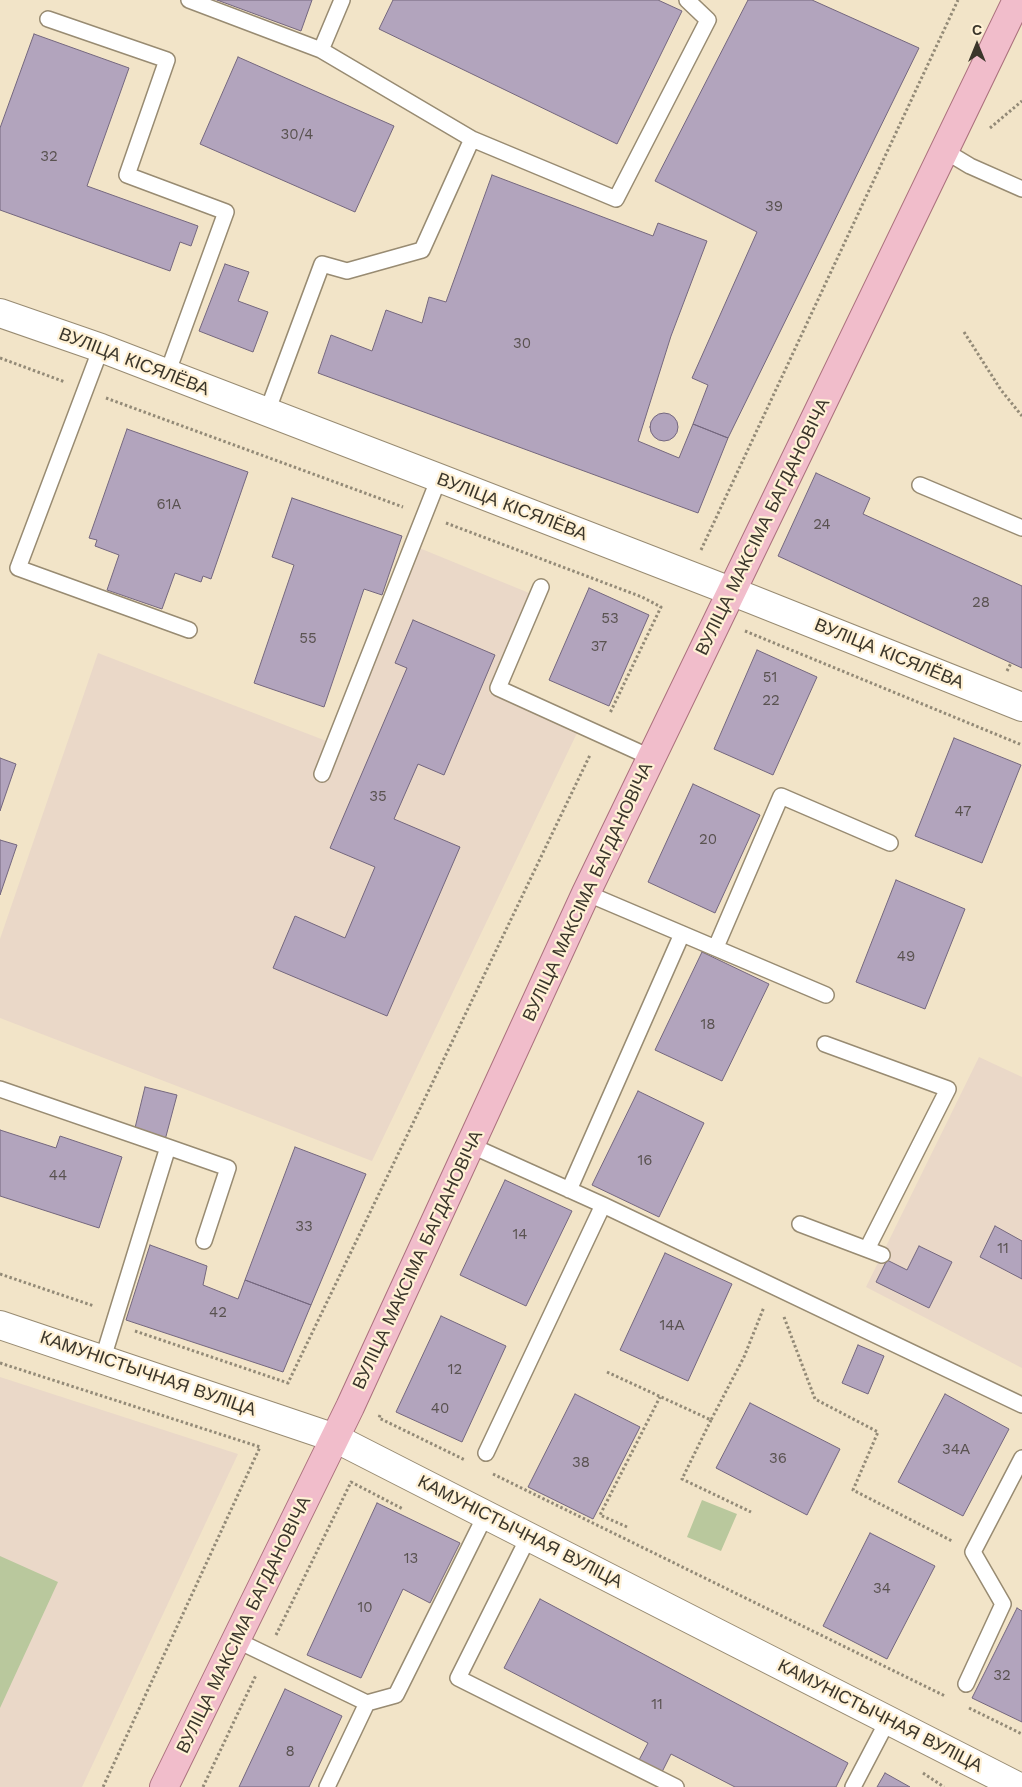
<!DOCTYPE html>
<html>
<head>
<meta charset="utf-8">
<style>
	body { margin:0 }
	#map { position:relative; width:1022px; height:1787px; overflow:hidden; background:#f2e4c8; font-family:"Work Sans",sans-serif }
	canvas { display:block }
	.north { position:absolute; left:952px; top:20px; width:50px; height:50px; -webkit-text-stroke:4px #fff1d5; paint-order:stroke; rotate:0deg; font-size:14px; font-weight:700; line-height:20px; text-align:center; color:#3b362b }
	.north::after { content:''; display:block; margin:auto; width:18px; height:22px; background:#3b362b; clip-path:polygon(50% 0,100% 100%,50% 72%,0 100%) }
</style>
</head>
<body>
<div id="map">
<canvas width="1022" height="1787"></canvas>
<div class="north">С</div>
</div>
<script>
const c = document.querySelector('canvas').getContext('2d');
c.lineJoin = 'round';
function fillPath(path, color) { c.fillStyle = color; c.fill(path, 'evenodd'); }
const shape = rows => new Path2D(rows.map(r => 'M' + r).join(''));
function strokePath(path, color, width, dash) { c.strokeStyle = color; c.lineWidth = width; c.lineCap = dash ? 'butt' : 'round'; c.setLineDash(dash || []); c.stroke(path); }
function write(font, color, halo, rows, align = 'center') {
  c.font = font + ' "Work Sans",sans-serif'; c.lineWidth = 4.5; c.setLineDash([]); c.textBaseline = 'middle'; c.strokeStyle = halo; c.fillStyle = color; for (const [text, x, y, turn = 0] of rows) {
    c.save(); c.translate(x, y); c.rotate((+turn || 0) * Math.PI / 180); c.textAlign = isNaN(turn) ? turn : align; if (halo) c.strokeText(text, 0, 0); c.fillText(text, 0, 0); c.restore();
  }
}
fillPath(shape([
	[407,543,534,595,489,693,577,733,372,1161,0,1018,0,939,98,653,329,742],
	[979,1057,1022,1077,1022,1368,866,1287],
	[0,1377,238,1454,82,1787,0,1787]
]), '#ead8c8');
fillPath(shape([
	[702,1500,737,1514,721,1551,687,1537],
	[0,1556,58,1582,0,1708]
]), '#b9c89d');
const building = shape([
	[217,0,312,0,301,31,217,0],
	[393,0,658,0,682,11,617,144,379,29,393,0],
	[748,0,812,0,919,48,728,438,693,424,708,385,692,378,757,232,655,181,748,0],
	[34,34,129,68,87,186,198,226,191,246,180,242,170,271,0,210,0,128,34,34],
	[238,57,394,126,355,212,200,144,238,57],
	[492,175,653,236,658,223,707,241,671,336,638,441,679,458,693,424,728,438,698,513,318,373,331,335,372,351,386,310,422,323,429,297,446,302,492,175],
	[225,264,249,272,238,301,268,312,253,352,199,331,225,264],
	'650 427a14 14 0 1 1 28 0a14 14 0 1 1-28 0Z',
	[127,429,248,472,211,579,203,576,201,582,175,573,162,609,107,590,119,555,95,546,97,540,89,538,127,429],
	[816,473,870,498,863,514,1022,586,1022,668,778,556,816,473],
	[292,498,402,536,382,595,364,589,324,707,254,683,294,565,272,557,292,498],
	[589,588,649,615,609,706,549,680,589,588],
	[413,620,495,655,444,775,418,764,394,819,460,847,387,1016,273,968,295,916,345,938,375,867,330,848,407,668,395,663,413,620],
	[757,650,817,677,773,775,714,749,757,650],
	[954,738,1021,765,982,863,915,836,954,738],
	[0,758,16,764,0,811,0,758],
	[693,784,760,815,715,913,648,882,693,784],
	[0,840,17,845,0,895,0,840],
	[896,880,965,909,925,1009,856,982,896,880],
	[702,952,769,984,722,1081,655,1050,702,952],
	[145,1087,177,1095,165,1140,134,1132,145,1087],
	[638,1091,704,1123,659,1217,592,1185,638,1091],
	[0,1130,56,1148,60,1136,122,1157,99,1228,0,1196,0,1130],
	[295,1147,366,1174,311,1305,245,1280,295,1147],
	[505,1180,572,1211,526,1306,460,1275,505,1180],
	[995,1226,1022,1241,1022,1279,980,1257,995,1226],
	[150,1245,207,1266,203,1285,238,1299,245,1280,311,1305,283,1372,126,1320,150,1245],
	[919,1246,952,1262,929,1308,876,1282,887,1260,907,1270,919,1246],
	[665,1253,732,1284,688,1381,620,1350,665,1253],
	[441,1316,506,1346,462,1442,396,1412,441,1316],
	[858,1345,884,1356,868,1394,842,1383,858,1345],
	[575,1394,640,1427,593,1519,528,1487,575,1394],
	[945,1394,1009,1429,963,1516,898,1482,945,1394],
	[750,1403,840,1449,807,1515,716,1468,750,1403],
	[377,1503,460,1543,430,1603,403,1589,361,1678,307,1655,377,1503],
	[870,1533,935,1566,887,1659,823,1626,870,1533],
	[540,1599,848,1763,836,1787,735,1787,671,1754,662,1772,639,1760,648,1743,504,1668,540,1599],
	[1017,1608,1022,1611,1022,1722,972,1698,1017,1608],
	[285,1689,342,1716,309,1787,239,1787,285,1689],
	[885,1773,910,1787,877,1787,885,1773]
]);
fillPath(building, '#b2a4bd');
strokePath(building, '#74677e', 1);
const service = shape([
	[189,0,321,50,472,139],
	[48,19,167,60,127,175,226,212,167,374],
	[321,50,342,0],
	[945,151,970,166,1022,189],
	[101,348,18,568,189,630],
	[267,412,322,264,347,271,422,250,472,139,616,199,708,20,687,0],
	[920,485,1022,528],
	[541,587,498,688,652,758],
	[322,774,439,478],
	[586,893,826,995],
	[716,947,781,796,890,843],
	[825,1044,948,1089,867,1249],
	[0,1089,168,1147,103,1358],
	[470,1145,603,1205,1022,1405],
	[168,1147,228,1168,204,1241],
	[569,1190,682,934],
	[800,1224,882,1255],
	[486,1453,603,1205],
	[529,1536,458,1678,676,1787],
	[236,1640,367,1703,327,1787],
	[966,1684,1003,1604,973,1552,1022,1458],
	[367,1703,396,1695,486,1514],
	[853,1787,888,1720]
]);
const tertiary = shape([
	[0,313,101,348,439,478,751,599,1022,707],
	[0,1325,335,1438,1019,1787]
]);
const primary = shape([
	[164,1787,350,1407,586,893,1017,0]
]);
strokePath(service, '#988b72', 18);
strokePath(tertiary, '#988b72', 30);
strokePath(primary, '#ab717d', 30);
strokePath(shape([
	[990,128,1022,101],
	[964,332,1001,390,1022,416],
	[0,358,65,382],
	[106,398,403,507],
	[446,523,642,597,661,607,610,713],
	[701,550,958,0],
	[745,631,1022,745],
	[1007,671,1011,663],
	[0,1274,94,1306],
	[784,1317,815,1399,878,1432,853,1490,952,1541],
	[135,1331,288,1383,590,755],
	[0,1363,260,1447,103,1787],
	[607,1372,711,1420,744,1357,764,1307],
	[380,1415,379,1418,465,1460],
	[711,1420,682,1479,751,1512],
	[493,1474,945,1696],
	[627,1527,600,1515,660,1397],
	[276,1635,351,1482,403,1509],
	[969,1708,1022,1734],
	[923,1773,944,1787],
	[203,1787,256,1675]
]), '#938a77', 3, [2.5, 2.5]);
strokePath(service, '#fff', 15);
strokePath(tertiary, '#fff', 28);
strokePath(primary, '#f1bdcb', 28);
write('15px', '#595250', null, [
	["30/4",297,135],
	["32",49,157],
	["39",774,207],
	["30",522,344],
	["61A",169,505],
	["24",822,525],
	["28",981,603],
	["53",610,619],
	["55",308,639],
	["37",599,647],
	["51",770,678],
	["22",771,701],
	["35",378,797],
	["47",963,812],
	["20",708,840],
	["49",906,957],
	["18",708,1025],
	["16",645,1161],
	["44",58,1176],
	["33",304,1227],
	["14",520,1235],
	["11",1003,1249],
	["42",218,1313],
	["14А",672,1326],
	["12",455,1370],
	["40",440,1409],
	["34А",956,1450],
	["36",778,1459],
	["38",581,1463],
	["13",411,1559],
	["34",882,1589],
	["10",365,1608],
	["32",1002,1676],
	["11",657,1705],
	["8",290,1752]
]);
write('18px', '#3b362b', '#fff1d5', [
	["ВУЛІЦА КІСЯЛЁВА",134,362,21],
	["ВУЛІЦА КІСЯЛЁВА",512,507,21],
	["ВУЛІЦА МАКСІМА БАГДАНОВІЧА",763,527,-64],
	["ВУЛІЦА КІСЯЛЁВА",889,654,22],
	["ВУЛІЦА МАКСІМА БАГДАНОВІЧА",588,892,-65],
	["ВУЛІЦА МАКСІМА БАГДАНОВІЧА",418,1260,-65],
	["КАМУНІСТЫЧНАЯ ВУЛІЦА",148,1374,19],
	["КАМУНІСТЫЧНАЯ ВУЛІЦА",520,1532,27],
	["ВУЛІЦА МАКСІМА БАГДАНОВІЧА",244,1625,-64],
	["КАМУНІСТЫЧНАЯ ВУЛІЦА",880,1716,27]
]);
</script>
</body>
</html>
